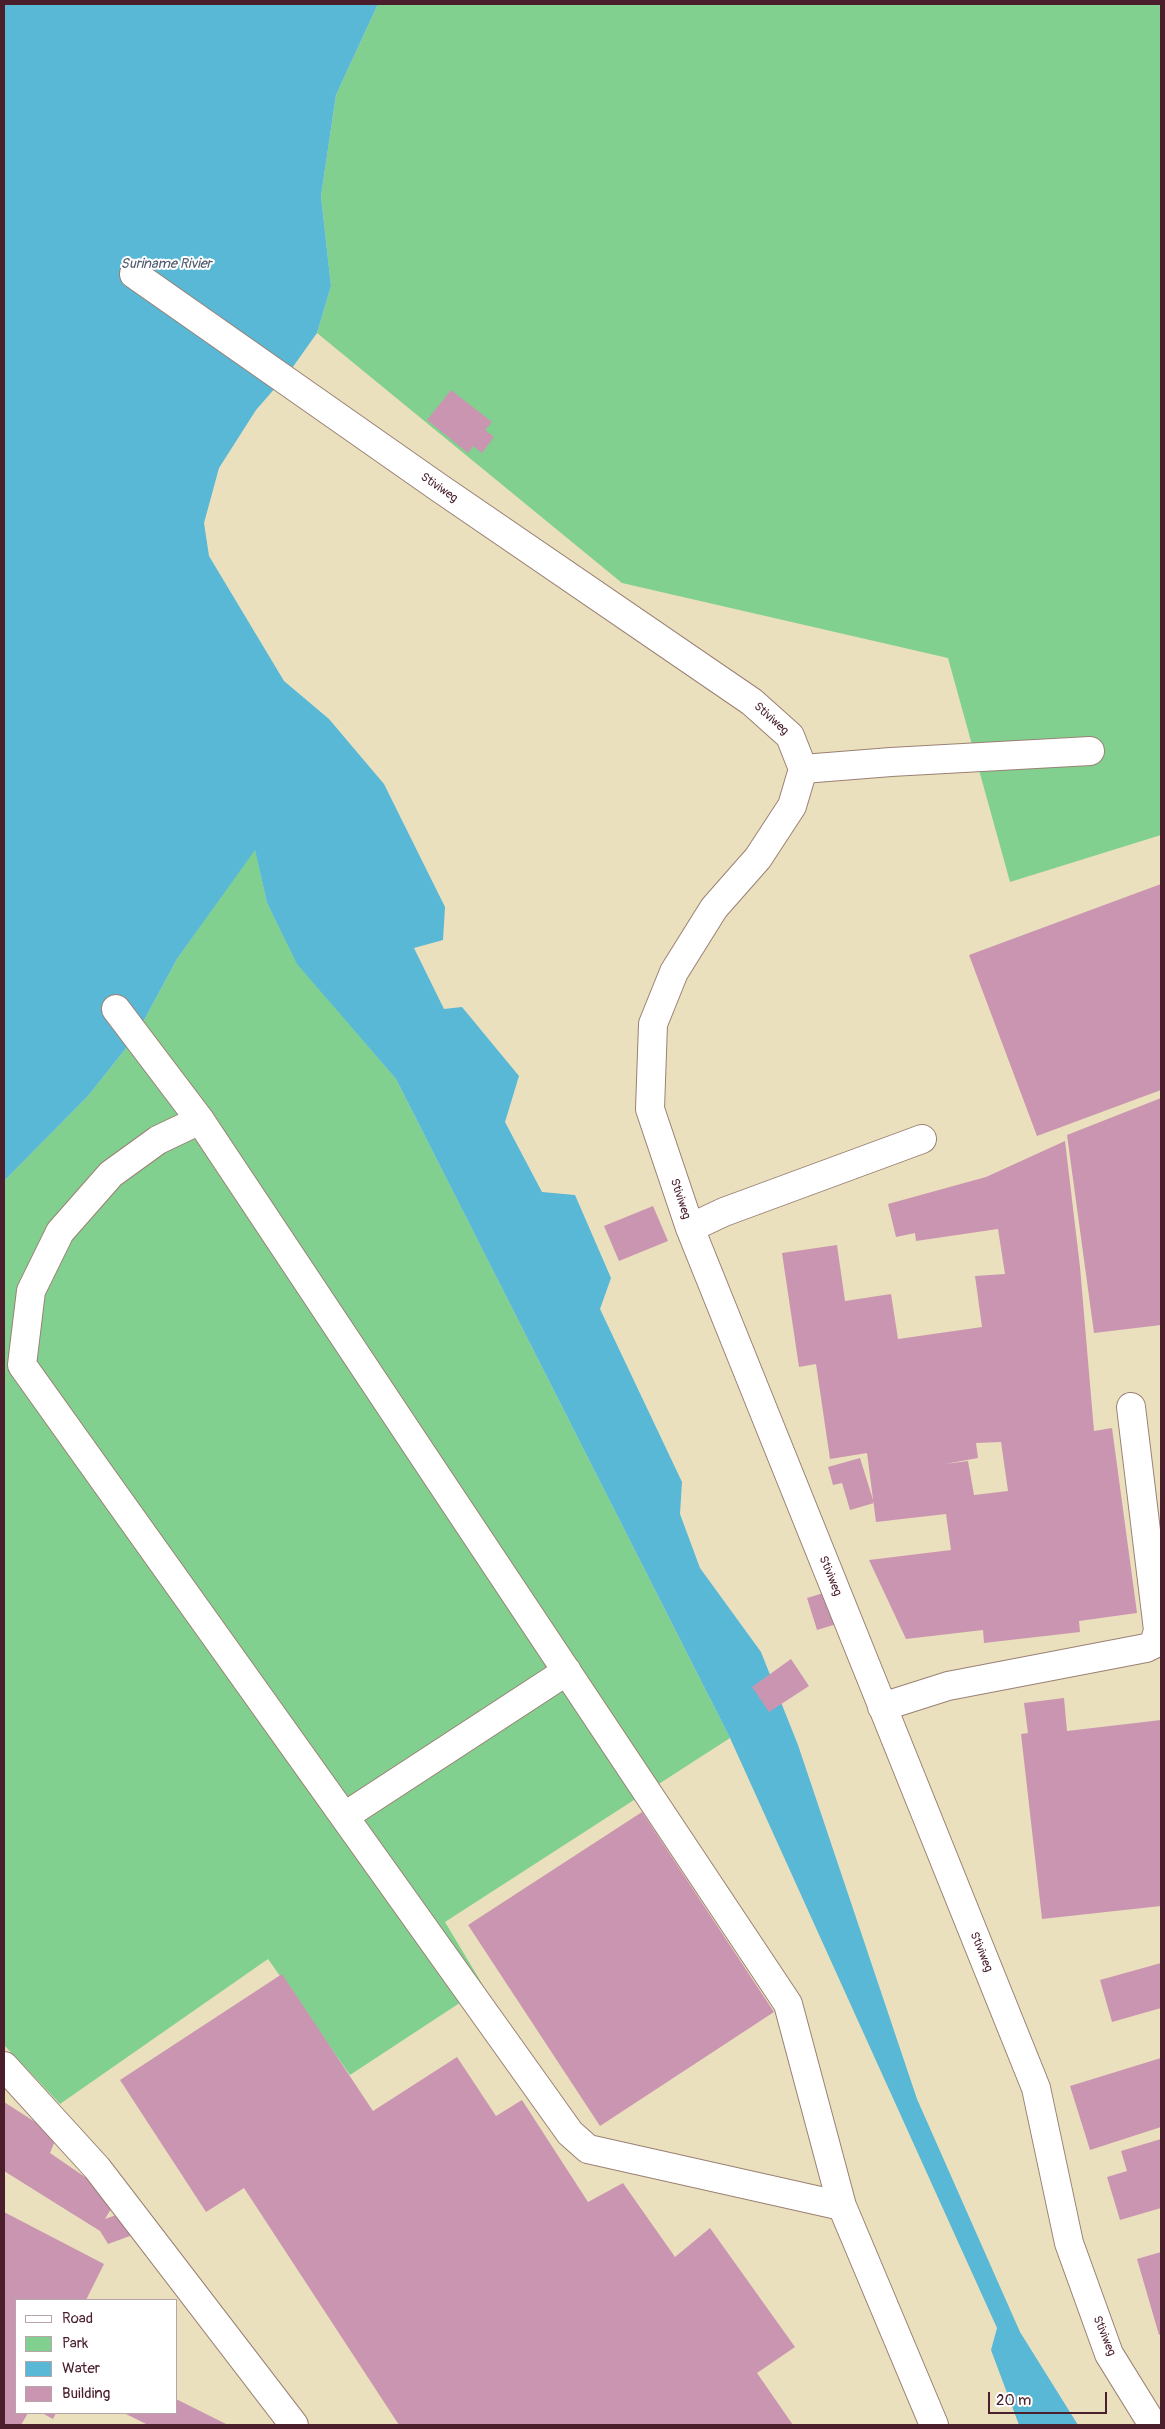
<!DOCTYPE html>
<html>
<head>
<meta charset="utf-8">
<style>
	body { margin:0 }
	#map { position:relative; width:1165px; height:2429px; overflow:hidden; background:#ebe0bd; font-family:Pangolin,sans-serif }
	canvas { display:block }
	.frame { position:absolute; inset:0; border:5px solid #4a1f2b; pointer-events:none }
	.legend { position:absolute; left:15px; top:2299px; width:162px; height:115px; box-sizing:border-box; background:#fff; border:1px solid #b7a5aa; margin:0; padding:6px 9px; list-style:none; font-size:15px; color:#4a1f2b }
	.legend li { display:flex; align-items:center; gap:10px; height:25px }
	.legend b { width:25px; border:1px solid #b7a5aa }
	.scale { position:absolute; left:988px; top:2392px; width:119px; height:22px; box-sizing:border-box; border:2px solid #4a1f2b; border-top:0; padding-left:6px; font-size:15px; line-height:18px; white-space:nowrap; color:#4a1f2b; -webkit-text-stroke:4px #fff; paint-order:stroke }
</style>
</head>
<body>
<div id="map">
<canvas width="1165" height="2429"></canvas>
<div class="frame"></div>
<ul class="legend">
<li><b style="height:6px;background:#fff"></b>Road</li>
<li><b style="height:14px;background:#82d08f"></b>Park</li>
<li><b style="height:14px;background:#58b8d6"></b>Water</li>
<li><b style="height:14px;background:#ca95b1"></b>Building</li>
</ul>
<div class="scale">20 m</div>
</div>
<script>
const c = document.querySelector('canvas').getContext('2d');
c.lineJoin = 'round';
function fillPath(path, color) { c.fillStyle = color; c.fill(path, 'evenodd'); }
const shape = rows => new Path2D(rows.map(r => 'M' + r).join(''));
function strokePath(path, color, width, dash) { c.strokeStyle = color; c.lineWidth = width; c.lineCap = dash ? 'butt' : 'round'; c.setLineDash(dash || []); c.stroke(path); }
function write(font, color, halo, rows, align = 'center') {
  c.font = font + ' Pangolin,sans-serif'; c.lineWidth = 4; c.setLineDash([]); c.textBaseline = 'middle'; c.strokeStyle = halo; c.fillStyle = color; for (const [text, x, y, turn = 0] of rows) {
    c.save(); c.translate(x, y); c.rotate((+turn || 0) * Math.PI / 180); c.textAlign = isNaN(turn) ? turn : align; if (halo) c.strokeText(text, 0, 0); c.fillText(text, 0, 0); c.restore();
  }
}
fillPath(shape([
	[378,4,1161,4,1161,835,1010,882,948,658,622,583,317,333,331,286,321,196,336,95],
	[255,849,267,903,297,963,396,1079,730,1738,445,1922,484,1987,350,2075,268,1959,60,2104,4,2045,4,1181,88,1096,135,1037,177,959]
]), '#82d08f');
fillPath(shape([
	[4,4,378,4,336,95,321,196,331,286,317,333,290,371,256,410,219,468,204,523,209,556,284,681,329,719,384,784,445,907,443,940,414,948,444,1009,462,1007,519,1076,505,1122,542,1192,575,1195,611,1278,600,1309,682,1482,680,1514,700,1568,761,1652,798,1745,917,2099,1020,2332,1078,2425,1019,2425,991,2350,997,2328,730,1738,396,1079,297,964,267,903,255,850,177,959,135,1037,88,1096,4,1181]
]), '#58b8d6');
fillPath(shape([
	[451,390,492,422,485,430,494,437,482,453,473,446,468,453,427,420],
	[1161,884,1161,1090,1037,1136,969,955],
	[1161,1098,1161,1325,1094,1333,1067,1135],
	[1065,1141,1080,1267,1094,1431,1112,1428,1137,1613,1079,1621,1080,1632,984,1643,983,1630,906,1639,869,1560,951,1550,946,1514,876,1522,867,1453,830,1459,816,1364,799,1367,782,1253,837,1245,845,1301,891,1294,898,1339,982,1327,975,1276,1005,1274,998,1229,916,1241,915,1233,896,1237,888,1204,986,1177],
	[1001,1442,1008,1491,974,1495,968,1461,945,1464,978,1458,976,1443],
	[653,1206,668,1241,619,1261,604,1226],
	[860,1458,874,1503,850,1510,842,1483,833,1485,828,1467],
	[830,1591,840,1623,817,1630,807,1598],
	[791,1659,809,1686,769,1712,752,1687],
	[1064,1698,1067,1731,1161,1720,1161,1906,1042,1919,1021,1734,1028,1733,1024,1703],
	[642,1812,774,2012,600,2126,468,1925],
	[1161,1963,1161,2008,1112,2022,1100,1980],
	[282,1974,373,2111,457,2057,496,2116,522,2100,588,2202,623,2183,675,2257,710,2228,795,2347,757,2373,793,2425,399,2425,244,2188,206,2212,120,2080],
	[1161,2058,1161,2127,1090,2150,1070,2086],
	[4,2102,57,2136,50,2153,117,2199,105,2219,122,2213,130,2236,108,2244,100,2231,4,2171],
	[1161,2139,1161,2208,1120,2220,1107,2177,1127,2171,1121,2151],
	[4,2212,104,2264,86,2300,16,2300,16,2413,28,2413,21,2425,4,2425],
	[1161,2252,1161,2334,1159,2335,1137,2259],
	[176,2399,228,2425,148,2425,124,2413,176,2413],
	[42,2413,56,2413,53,2419]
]), '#ca95b1');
const minor = shape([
	[134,274,438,487,752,702,790,736,803,769,792,806,758,858,714,908,674,972,653,1024,650,1109,690,1228,1036,2088,1069,2243,1109,2354,1153,2425],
	[803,769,891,762,1090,751],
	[116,1009,200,1120,788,2004,842,2206,934,2425],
	[200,1120,158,1140,111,1174,60,1232,31,1291,22,1365,570,2133,588,2149,842,2206],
	[690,1228,724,1212,922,1139],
	[882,1707,948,1686,1146,1648,1154,1644,1158,1630,1131,1407],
	[345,1816,567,1671],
	[4,2066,97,2168,294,2425]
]);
strokePath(minor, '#9a8074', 30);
strokePath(minor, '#fff', 28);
write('12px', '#4a1f2b', '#fff', [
	["Stiviweg",439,488,35],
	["Stiviweg",771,719,42],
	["Stiviweg",680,1199,72],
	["Stiviweg",830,1576,68],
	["Stiviweg",981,1952,68],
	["Stiviweg",1104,2336,68]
]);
write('italic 14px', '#505c6f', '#fff', [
	["Suriname Rivier",166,264]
]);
</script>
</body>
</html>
